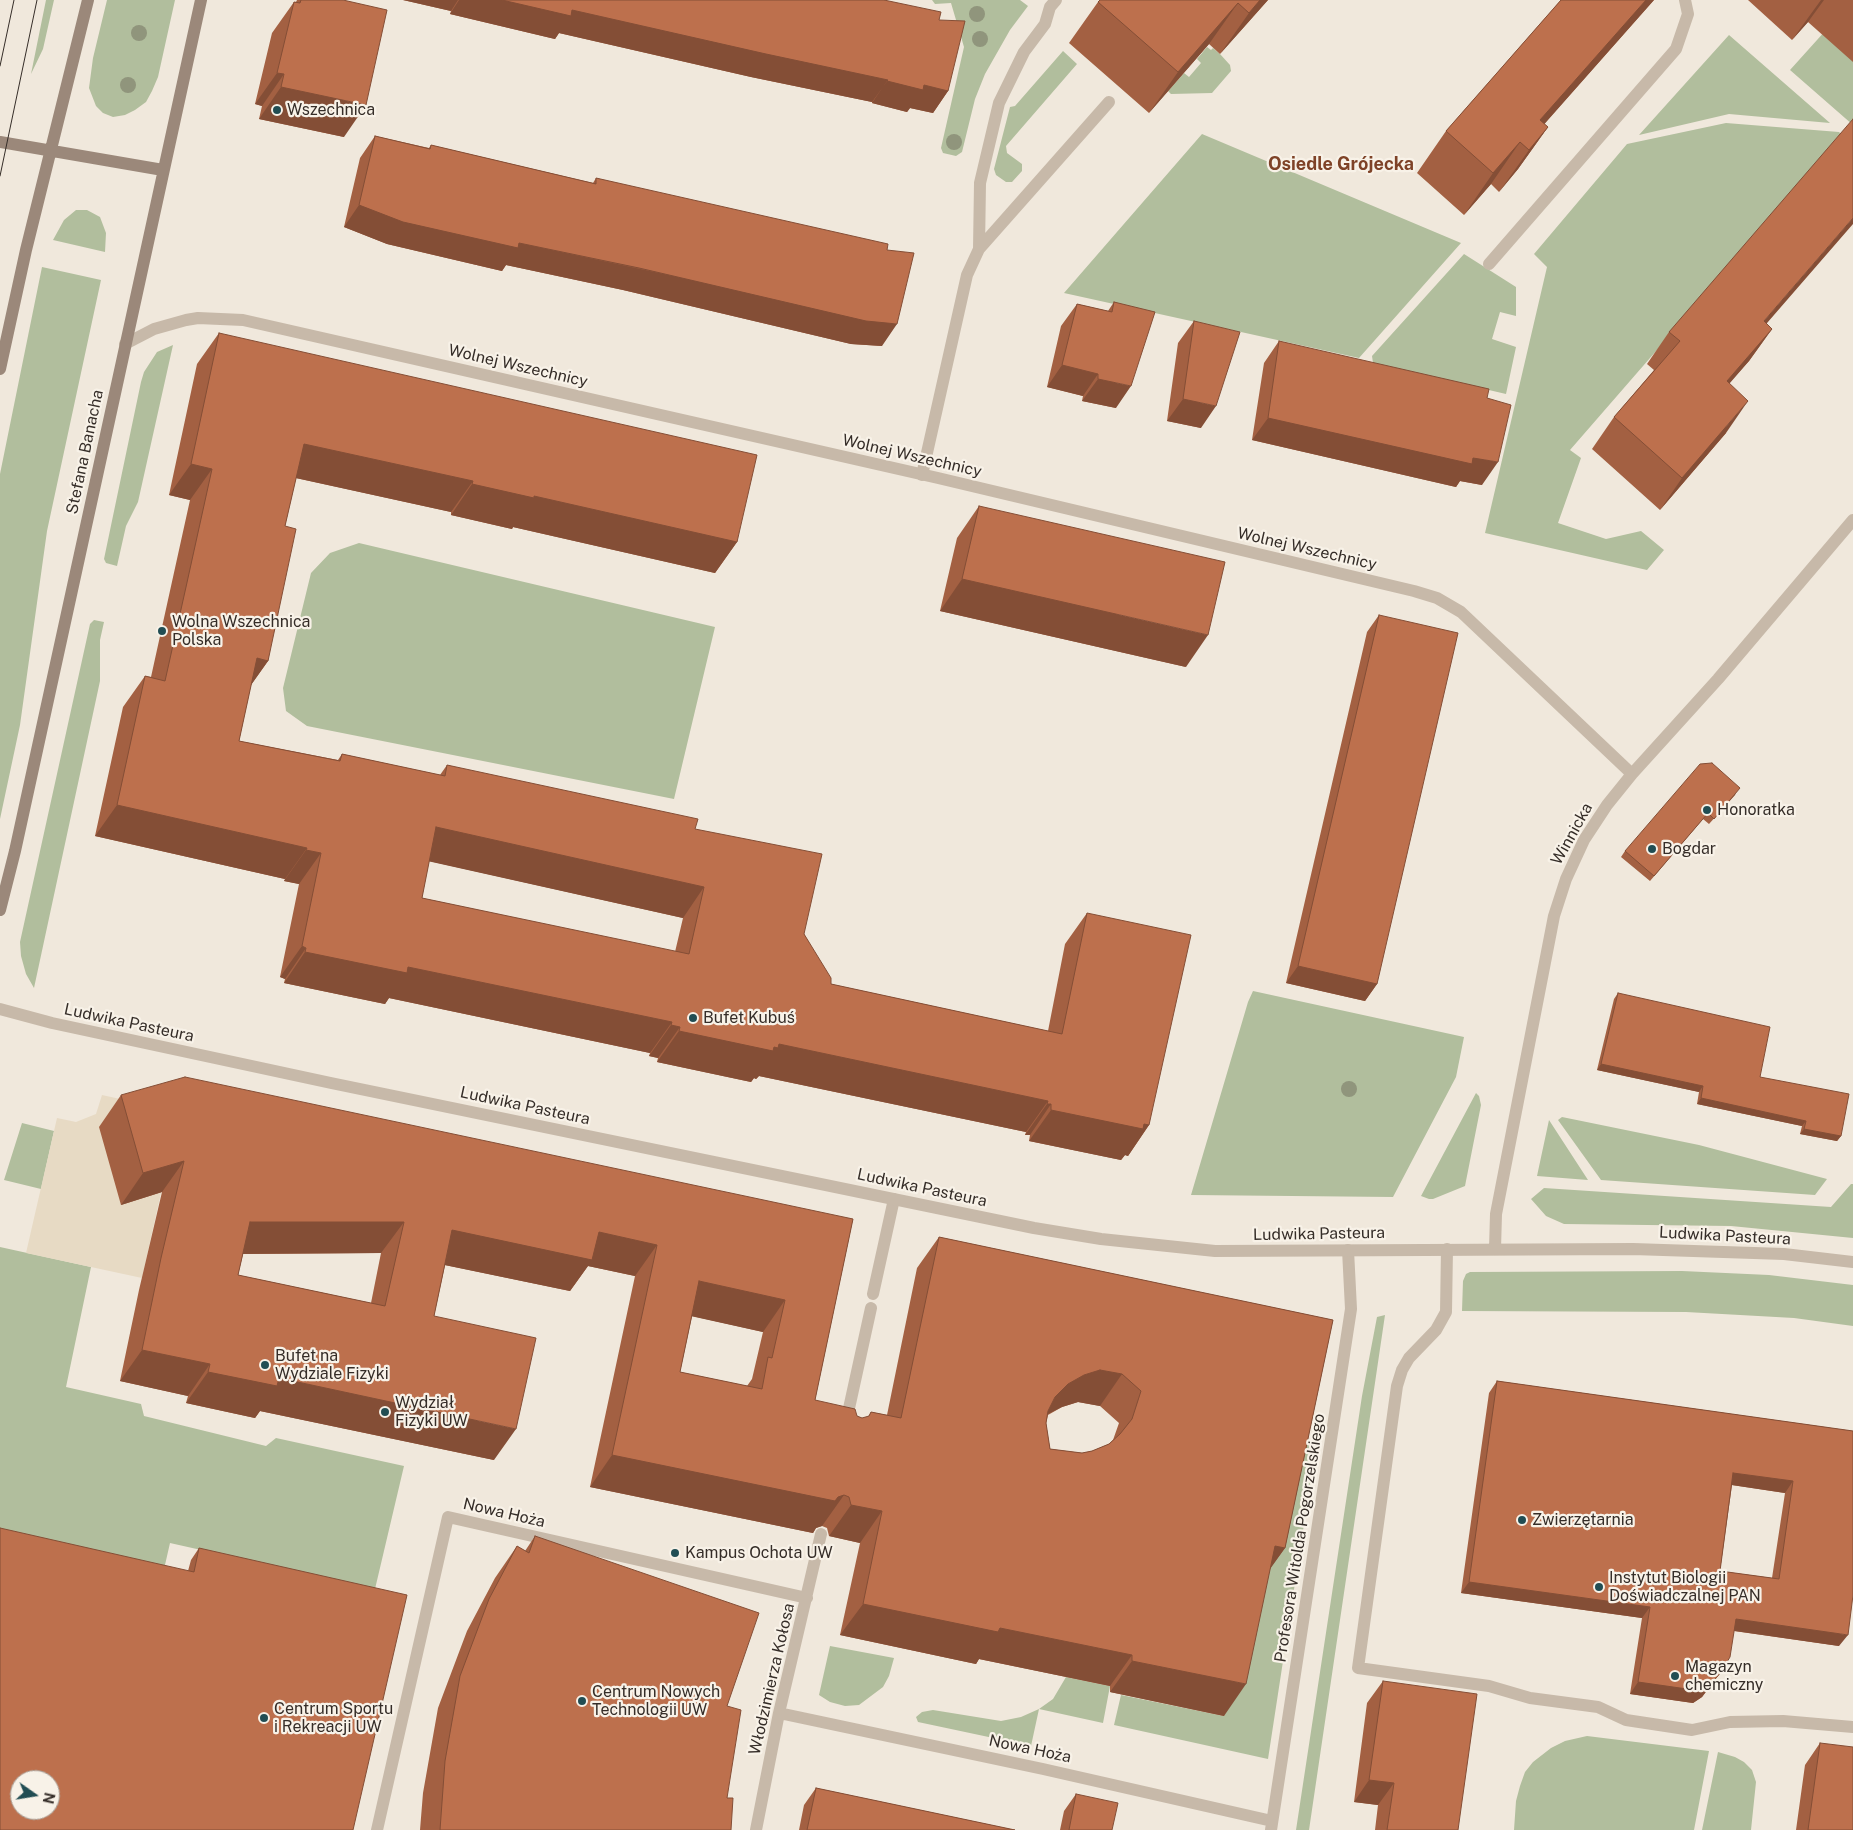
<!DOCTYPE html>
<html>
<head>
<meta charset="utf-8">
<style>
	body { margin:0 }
	#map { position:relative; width:1853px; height:1830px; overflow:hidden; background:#f0e8dc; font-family:"Public Sans",sans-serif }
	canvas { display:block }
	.north { position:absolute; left:10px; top:1770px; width:50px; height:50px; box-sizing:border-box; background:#f8f2e8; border:1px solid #aaa39b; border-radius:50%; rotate:103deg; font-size:14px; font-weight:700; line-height:20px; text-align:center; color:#352d28 }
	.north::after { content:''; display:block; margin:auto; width:18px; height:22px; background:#214d53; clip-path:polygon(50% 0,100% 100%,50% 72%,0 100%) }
</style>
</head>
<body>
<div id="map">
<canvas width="1853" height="1830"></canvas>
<div class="north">N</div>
</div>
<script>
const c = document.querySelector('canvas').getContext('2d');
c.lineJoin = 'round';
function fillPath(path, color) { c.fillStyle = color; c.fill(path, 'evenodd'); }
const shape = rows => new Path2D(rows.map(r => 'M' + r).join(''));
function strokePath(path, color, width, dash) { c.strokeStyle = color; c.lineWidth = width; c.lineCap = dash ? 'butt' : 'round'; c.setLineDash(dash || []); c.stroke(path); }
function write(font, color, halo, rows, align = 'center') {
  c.font = font + ' "Public Sans",sans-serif'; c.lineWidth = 4.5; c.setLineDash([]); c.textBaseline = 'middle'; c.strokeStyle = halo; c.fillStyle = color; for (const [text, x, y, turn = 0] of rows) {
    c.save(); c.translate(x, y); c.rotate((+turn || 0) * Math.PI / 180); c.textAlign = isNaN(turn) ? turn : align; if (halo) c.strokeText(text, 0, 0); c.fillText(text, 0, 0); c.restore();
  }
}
fillPath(shape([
	[46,0,54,0,43,49,31,74],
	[107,0,175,0,158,77,152,91,146,102,135,110,125,115,113,117,103,113,96,106,89,88,93,58],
	[932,0,1020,0,1028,6,1010,30,985,74,975,99,962,152,956,156,943,153,941,148,964,47,951,3,935,4],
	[1853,0,1853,125,1790,70],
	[1729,35,1830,123,1729,114,1639,135],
	[1207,47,1211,50,1213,48,1220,54,1230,65,1231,71,1212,93,1171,94,1168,91,1184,73,1189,77,1201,63,1197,59],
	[1063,51,1077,64,1006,146,1007,153,1022,164,1022,171,1012,182,1006,182,996,175,994,169,1010,107,1015,106],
	[1726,123,1839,132,1843,136,1570,450,1581,458,1558,523,1606,539,1641,531,1664,550,1647,570,1485,533,1547,267,1534,254,1627,144],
	[1202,134,1461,243,1359,358,1064,293],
	[76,210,87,210,100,217,106,233,105,252,53,240,64,220],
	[1464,254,1516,287,1516,316,1500,312,1492,339,1516,347,1506,394,1373,363,1372,356],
	[42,267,101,280,47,531,20,725,0,819,0,474],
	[173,345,138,502,126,526,117,566,106,563,104,559,141,382,144,372,157,352],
	[359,543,715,627,674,799,307,726,286,711,283,688,311,573,330,553],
	[94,620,104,622,100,640,100,681,34,988,26,974,21,956,20,942,90,624],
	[1253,991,1464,1037,1456,1077,1393,1197,1191,1195,1248,1002],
	[1476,1093,1479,1096,1481,1105,1465,1186,1433,1199,1429,1199,1421,1196],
	[1562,1117,1699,1145,1827,1179,1815,1195,1601,1180,1558,1120],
	[1549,1120,1588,1180,1537,1176],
	[22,1123,54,1131,41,1189,4,1180],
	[1851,1184,1853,1184,1853,1238,1731,1226,1564,1224,1546,1216,1531,1199,1544,1188,1831,1207],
	[0,1247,91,1267,66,1387,141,1404,144,1416,266,1446,276,1438,404,1466,375,1589,170,1543,162,1578,0,1541],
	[1682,1271,1769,1275,1853,1285,1853,1326,1794,1318,1686,1312,1462,1311,1463,1281,1466,1274,1470,1272],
	[1385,1315,1309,1830,1296,1830,1362,1396,1377,1317],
	[1292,1442,1316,1446,1268,1759,1114,1725,1121,1695,1224,1716],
	[830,1646,894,1658,889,1676,883,1687,859,1705,845,1706,830,1702,819,1695],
	[1066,1677,1110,1686,1103,1723,1039,1709,1031,1746,918,1722,916,1717,922,1712,933,1710,1001,1721,1021,1717,1039,1709,1053,1699],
	[1587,1736,1709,1751,1694,1830,1514,1830,1516,1801,1520,1786,1525,1772,1533,1762,1551,1748,1565,1741],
	[1718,1752,1735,1757,1744,1762,1752,1770,1756,1782,1751,1830,1702,1830]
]), '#b1be9d');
fillPath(shape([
	[102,1095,179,1112,142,1278,26,1253,57,1118,76,1122,96,1114]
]), '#e7dac4');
strokePath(shape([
	[979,249,1109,102],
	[1489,264,1676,49,1688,14,1685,0],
	[922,475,967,275,979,249,980,183,999,103,1024,52,1045,24,1050,7,1056,0],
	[1447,1249,1446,1312,1436,1330,1409,1358,1402,1370,1397,1386,1358,1668,1489,1686,1530,1698,1598,1707,1626,1720,1692,1730,1730,1722,1783,1721,1853,1727],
	[873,1294,894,1199],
	[846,1422,871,1308],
	[779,1713,1043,1769,1272,1821],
	[377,1830,448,1517,807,1598],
	[756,1830,779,1713,821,1534],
	[1271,1830,1351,1309,1348,1250]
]), '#c7b9a9', 12);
strokePath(shape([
	[125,344,154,329,186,320,198,318,243,320,938,478,1414,591,1437,598,1461,612,1632,774],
	[0,1009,52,1023,331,1083,1034,1228,1101,1239,1215,1251,1633,1249,1784,1254,1853,1262],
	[1495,1249,1496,1214,1554,916,1566,879,1584,840,1607,805,1632,774,1718,679,1853,520]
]), '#c7b9a9', 12);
strokePath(shape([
	[0,142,163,170],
	[0,369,26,250,88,0],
	[0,910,15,851,201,0]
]), '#9b887a', 12);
strokePath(shape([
	[0,66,14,0],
	[0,176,37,0]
]), '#352d28', 1);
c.fillStyle = '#90957c';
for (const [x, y] of [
	[977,14],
	[139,33],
	[980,39],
	[128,85],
	[954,142],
	[1349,1089]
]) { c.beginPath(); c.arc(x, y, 8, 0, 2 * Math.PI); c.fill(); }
fillPath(shape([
	[297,0,343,0,344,137,259,119,262,106,255,104,272,33,294,2,296,2],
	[403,0,884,0,939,20,948,91,933,113,910,108,907,112,872,103,872,102,751,77,559,33,555,39,450,14,451,11],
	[1268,0,1220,54,1209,44,1149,113,1069,43,1098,2],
	[1561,0,1654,0,1544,124,1548,127,1518,169,1499,192,1491,184,1464,215,1417,173,1446,131],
	[1748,0,1853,0,1853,62,1808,22,1792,40],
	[375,136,429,148,431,145,593,183,596,178,887,250,882,346,851,344,623,290,506,265,502,271,387,244,344,227,360,158],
	[1114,302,1116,408,1082,401,1083,396,1047,387,1061,326,1077,304,1108,311],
	[1194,321,1201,428,1167,421,1178,343],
	[1766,324,1772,329,1749,361,1729,383,1726,433,1660,510,1592,449,1614,417,1654,370,1647,364,1669,332],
	[219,333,737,542,715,573,513,527,512,529,451,515,451,512,296,478,285,526,268,661,251,685,239,741,338,760,342,754,440,775,447,765,695,829,804,934,831,984,1048,1031,1065,944,1087,913,1149,1125,1128,1156,1125,1155,1121,1160,1029,1141,1030,1135,1025,1135,1026,1132,759,1076,756,1079,754,1078,751,1082,657,1062,658,1058,649,1056,650,1053,389,998,385,1004,284,983,285,979,280,977,299,884,284,881,285,879,95,836,123,707,145,676,151,677,190,500,169,495,197,364],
	[429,861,683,918,675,952,422,898],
	[1279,341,1487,398,1482,485,1460,481,1456,487,1252,440,1264,363],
	[979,506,1186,667,940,611,957,538],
	[1379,615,1377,984,1365,1001,1286,983,1367,632],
	[1736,794,1709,824,1703,819,1650,881,1621,857,1625,851],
	[1618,993,1760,1077,1841,1136,1837,1141,1800,1134,1802,1126,1697,1104,1699,1092,1597,1070,1614,999],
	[121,1095,853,1219,815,1400,862,1418,868,1417,871,1412,887,1415,917,1268,939,1237,1333,1320,1285,1548,1270,1568,1224,1716,1110,1692,1110,1686,979,1659,976,1664,840,1635,860,1543,829,1536,827,1528,822,1526,816,1528,813,1533,590,1487,635,1276,588,1266,570,1291,445,1265,434,1316,494,1460,260,1411,255,1418,186,1403,188,1396,120,1381,139,1290,162,1192,121,1205,99,1127],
	[381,1253,371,1303,238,1275,243,1254],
	[692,1316,763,1332,752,1379,747,1386,680,1372],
	[1078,1402,1100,1406,1119,1423,1113,1440,1109,1444,1092,1451,1082,1453,1050,1449,1046,1423,1048,1415,1062,1407],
	[1497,1381,1853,1431,1839,1646,1734,1631,1721,1672,1702,1697,1693,1703,1630,1694,1642,1618,1461,1593,1489,1393],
	[1732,1485,1785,1493,1772,1578,1720,1571],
	[535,1536,727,1706,727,1798,731,1830,420,1830,423,1793,438,1708,467,1631,495,1578,517,1546,525,1551],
	[199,1548,353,1830,188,1571,191,1560],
	[1383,1681,1458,1830,1375,1830,1378,1805,1354,1802,1367,1703],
	[1820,1743,1853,1830,1796,1830,1805,1765],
	[816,1788,1015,1830,799,1830,804,1805],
	[1076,1794,1112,1830,1060,1830,1064,1811]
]), '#a36042');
fillPath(shape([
	[403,0,458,0,451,11],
	[459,0,502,0,572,10,888,80,872,102,751,77,559,33,555,39,450,14],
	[1260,0,1268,0,1220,54,1249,13],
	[1646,0,1654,0,1525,146,1540,120],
	[1821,0,1824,0,1808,22,1792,40],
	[1238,3,1209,44,1149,113,1178,72],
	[277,73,284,74,262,106,255,104],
	[887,81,924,85,948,91,933,113,910,108,907,112,872,103],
	[281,87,366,105,344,137,259,119],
	[1548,127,1518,169,1499,192,1529,150],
	[1520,142,1491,184,1464,215,1493,173],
	[359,205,519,243,897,324,882,346,851,344,623,290,506,265,502,271,387,244,344,227],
	[1853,218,1853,224,1741,353,1764,321],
	[1772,329,1749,361,1704,413,1727,381],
	[1062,365,1098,374,1083,396,1047,387],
	[1098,379,1131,386,1116,408,1082,401],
	[1183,399,1216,406,1201,428,1167,421],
	[1748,401,1726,433,1660,510,1682,478],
	[1268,418,1498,462,1482,485,1460,481,1456,487,1252,440],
	[304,444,473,481,451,512,282,475],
	[191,464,212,469,190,500,169,495],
	[472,484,534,496,737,542,715,573,513,527,512,529,451,515],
	[962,579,1208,635,1186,667,940,611],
	[257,658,268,661,246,692],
	[117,805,307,848,285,879,95,836],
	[436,827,704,887,683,918,414,858],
	[306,850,321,853,299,884,284,881],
	[302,946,306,948,285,979,280,977],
	[305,952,408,967,672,1022,650,1053,389,998,385,1004,284,983],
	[1298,966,1377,984,1365,1001,1286,983],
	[671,1025,680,1027,658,1058,649,1056],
	[679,1031,774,1047,779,1044,1048,1101,1026,1132,759,1076,756,1079,754,1078,751,1082,657,1062],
	[1601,1064,1703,1086,1699,1092,1597,1070],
	[1701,1098,1806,1121,1802,1126,1697,1104],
	[1047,1104,1051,1104,1030,1135,1025,1135],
	[1051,1110,1144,1124,1149,1125,1128,1156,1125,1155,1121,1160,1029,1141],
	[1804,1129,1841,1136,1837,1141,1800,1134],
	[184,1161,162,1192,121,1205,143,1173],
	[250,1222,404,1222,381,1253,228,1254],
	[452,1230,599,1232,657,1245,635,1276,588,1266,570,1291,430,1262],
	[699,1281,785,1300,763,1332,677,1313],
	[142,1350,210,1364,188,1396,120,1381],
	[1100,1370,1122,1374,1100,1406,1078,1402,1062,1407,1046,1415,1055,1397,1068,1384,1084,1375],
	[208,1372,279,1378,516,1429,494,1460,260,1411,255,1418,186,1403],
	[612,1455,844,1495,822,1526,816,1528,813,1533,590,1487],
	[1733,1473,1793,1481,1785,1493,1725,1484],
	[851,1505,882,1511,860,1543,829,1536],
	[1275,1546,1285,1548,1263,1579],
	[1469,1582,1650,1607,1642,1618,1461,1593],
	[863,1604,1000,1628,1132,1655,1110,1686,979,1659,976,1664,840,1635],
	[1736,1619,1848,1635,1839,1646,1728,1630],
	[1132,1661,1246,1684,1224,1716,1110,1692],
	[1721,1672,1702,1697,1693,1703,1630,1694,1638,1682],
	[1369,1780,1394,1783,1378,1805,1354,1802]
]), '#844e36');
const building = shape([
	[301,0,343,0,387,10,366,105,281,87,284,74,277,73,294,2,300,3,301,0],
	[502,0,884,0,941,12,939,20,965,21,948,91,924,85,923,90,887,81,888,80,766,54,572,10,571,16,502,0],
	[1100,0,1260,0,1249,13,1238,3,1178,72,1098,2,1100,0],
	[1561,0,1646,0,1540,120,1548,127,1529,150,1520,142,1493,173,1446,131,1561,0],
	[1853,119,1853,218,1764,321,1772,329,1727,381,1748,401,1682,478,1614,417,1680,341,1669,332,1853,119],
	[375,136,430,149,431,145,596,184,596,178,888,244,887,250,914,253,897,324,866,321,639,268,519,243,518,248,403,222,359,205,375,136],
	[1114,302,1155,312,1131,386,1098,379,1098,374,1062,365,1077,304,1112,312,1114,302],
	[1194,321,1240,332,1216,406,1183,399,1194,321],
	[219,333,757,455,737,542,534,496,534,498,472,484,473,481,304,444,285,526,296,529,268,661,257,658,239,741,340,761,342,754,445,776,447,765,698,819,695,829,822,854,804,934,831,978,831,984,1062,1034,1087,913,1191,935,1149,1125,1144,1124,1143,1129,1051,1110,1051,1104,1047,1104,1048,1101,779,1044,778,1048,774,1047,773,1051,679,1031,680,1027,671,1025,672,1022,408,967,407,973,305,952,306,948,302,946,321,853,306,850,307,848,117,805,145,676,165,681,186,587,212,469,191,464,219,333],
	[436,827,704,887,689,954,422,898,436,827],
	[1279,341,1489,389,1487,398,1511,405,1498,462,1473,458,1472,464,1268,418,1279,341],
	[979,506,1225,562,1208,635,962,579,979,506],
	[1379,615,1458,633,1377,984,1298,966,1379,615],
	[1712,763,1740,788,1714,819,1708,813,1654,876,1625,851,1700,764,1712,763],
	[1618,993,1770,1027,1760,1077,1849,1094,1841,1136,1804,1129,1806,1121,1701,1098,1703,1086,1601,1064,1618,993],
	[185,1077,853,1219,815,1400,855,1409,857,1416,862,1418,869,1416,871,1412,901,1418,939,1237,1333,1320,1285,1548,1275,1546,1246,1684,1132,1661,1132,1655,1000,1628,998,1632,863,1604,882,1511,851,1505,849,1497,844,1495,838,1497,835,1501,612,1455,657,1245,599,1232,592,1260,452,1230,434,1316,536,1338,516,1429,279,1378,277,1386,208,1372,210,1364,142,1350,161,1258,184,1161,143,1173,121,1095,185,1077],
	[250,1222,404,1222,385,1306,238,1275,250,1222],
	[699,1281,785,1300,772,1358,768,1357,762,1389,680,1372,699,1281],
	[1100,1370,1122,1374,1141,1391,1132,1419,1120,1434,1109,1444,1092,1451,1082,1453,1050,1449,1046,1423,1048,1411,1055,1397,1068,1384,1084,1375,1100,1370],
	[1497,1381,1853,1431,1853,1595,1848,1635,1736,1619,1730,1657,1721,1672,1710,1685,1701,1691,1638,1682,1650,1607,1469,1582,1497,1381],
	[1733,1473,1793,1481,1779,1579,1720,1571,1733,1473],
	[0,1528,194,1572,199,1548,407,1595,353,1830,0,1830,0,1528],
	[20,1780,50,1780,50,1810,20,1810,20,1780],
	[535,1536,759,1613,727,1706,741,1710,727,1798,733,1798,731,1830,440,1830,445,1761,460,1676,489,1599,517,1546,529,1553,535,1536],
	[1383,1681,1477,1694,1458,1830,1387,1830,1394,1783,1369,1780,1383,1681],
	[1820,1743,1853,1747,1853,1830,1808,1830,1820,1743],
	[816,1788,1015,1830,807,1830,816,1788],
	[1076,1794,1118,1803,1112,1830,1069,1830,1076,1794]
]);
fillPath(building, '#bd704d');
strokePath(building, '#844e36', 1);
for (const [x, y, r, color] of [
	[277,110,5,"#214d53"],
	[162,631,5,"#214d53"],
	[1707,810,5,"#214d53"],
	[1652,849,5,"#214d53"],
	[693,1018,5,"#214d53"],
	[265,1365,5,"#214d53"],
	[385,1412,5,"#214d53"],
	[1522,1520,5,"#214d53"],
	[675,1553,5,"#214d53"],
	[1599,1587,5,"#214d53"],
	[1675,1676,5,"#214d53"],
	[582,1701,5,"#214d53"],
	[264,1718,5,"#214d53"]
]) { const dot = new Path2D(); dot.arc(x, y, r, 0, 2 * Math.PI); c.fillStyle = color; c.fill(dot); strokePath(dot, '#f8f2e8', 2); }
write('16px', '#352d28', '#f8f2e8', [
	["Wszechnica",287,110],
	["Wolna Wszechnica",172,622],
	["Polska",172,640],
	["Honoratka",1717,810],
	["Bogdar",1662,849],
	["Bufet Kubuś",703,1018],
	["Bufet na",275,1356],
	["Wydziale Fizyki",275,1374],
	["Wydział",395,1403],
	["Fizyki UW",395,1421],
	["Zwierzętarnia",1532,1520],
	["Kampus Ochota UW",685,1553],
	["Instytut Biologii",1609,1578],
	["Doświadczalnej PAN",1609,1596],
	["Magazyn",1685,1667],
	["chemiczny",1685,1685],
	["Centrum Nowych",592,1692],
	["Technologii UW",592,1710],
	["Centrum Sportu",274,1709],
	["i Rekreacji UW",274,1727]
], 'left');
write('16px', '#352d28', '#f8f2e8', [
	["Wolnej Wszechnicy",518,366,13],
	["Stefana Banacha",85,452,-78],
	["Wolnej Wszechnicy",912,456,13],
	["Wolnej Wszechnicy",1307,549,13],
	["Winnicka",1572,834,-61],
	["Ludwika Pasteura",129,1023,12],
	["Ludwika Pasteura",525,1106,12],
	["Ludwika Pasteura",922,1188,12],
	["Ludwika Pasteura",1319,1234,-1],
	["Ludwika Pasteura",1725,1236,3],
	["Nowa Hoża",504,1513,13],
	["Profesora Witolda Pogorzelskiego",1300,1538,-81],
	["Włodzimierza Kołosa",772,1679,-77],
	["Nowa Hoża",1030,1749,12]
]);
write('bold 18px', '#7e4227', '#f8f2e8', [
	["Osiedle Grójecka",1341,164]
]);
</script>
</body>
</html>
